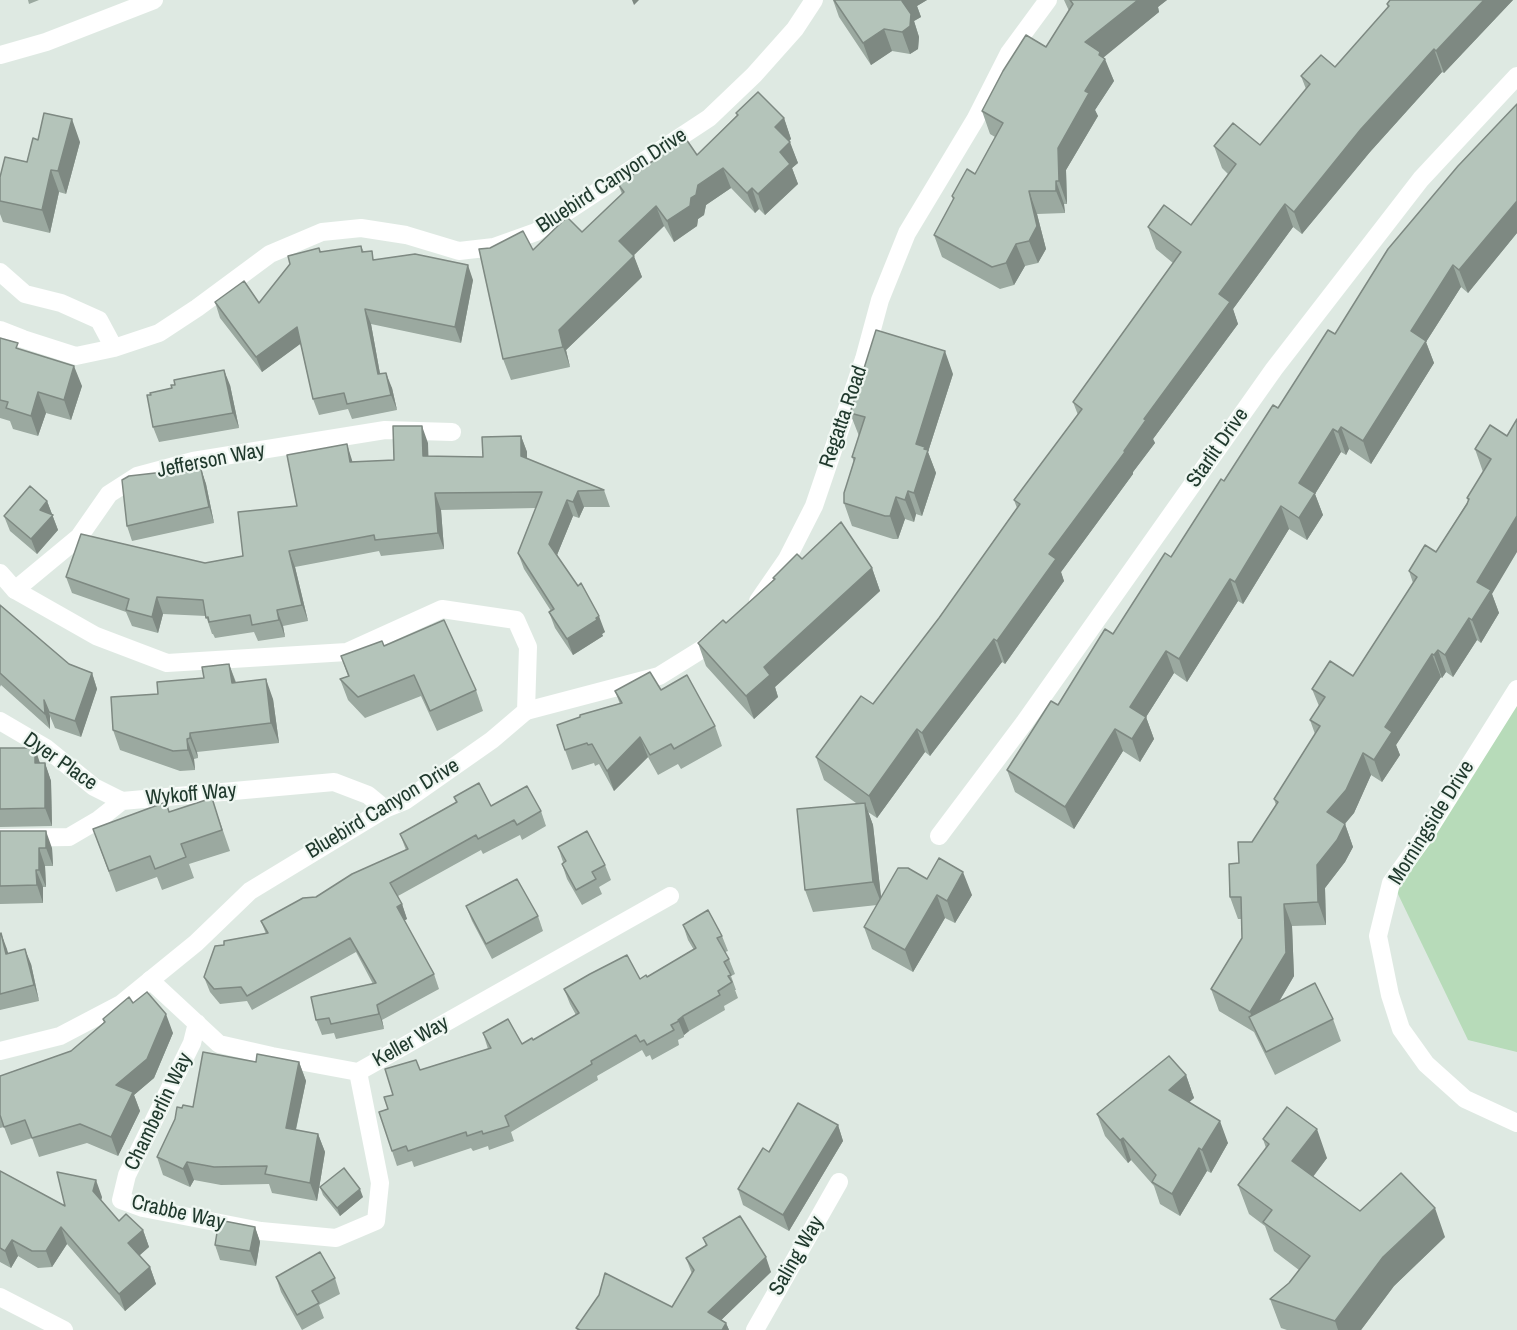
<!DOCTYPE html>
<html>
<head>
<meta charset="utf-8">
<style>
	body { margin:0 }
	canvas { display:block; background:#dee9e2 }
</style>
</head>
<body>
<canvas width="1517" height="1330"></canvas>
<script>
const c = document.querySelector('canvas').getContext('2d');
c.lineJoin = 'round';
function fillPath(path, color) { c.fillStyle = color; c.fill(path, 'evenodd'); }
const shape = rows => new Path2D(rows.map(r => 'M' + r).join(''));
function strokePath(path, color, width, dash) { c.strokeStyle = color; c.lineWidth = width; c.lineCap = dash ? 'butt' : 'round'; c.setLineDash(dash || []); c.stroke(path); }
function write(font, color, halo, rows, align = 'center') {
  c.font = font + ' "Archivo Narrow",sans-serif'; c.lineWidth = 4.5; c.setLineDash([]); c.textBaseline = 'middle'; c.strokeStyle = halo; c.fillStyle = color; for (const [text, x, y, turn = 0] of rows) {
    c.save(); c.translate(x, y); c.rotate((+turn || 0) * Math.PI / 180); c.textAlign = isNaN(turn) ? turn : align; if (halo) c.strokeText(text, 0, 0); c.fillText(text, 0, 0); c.restore();
  }
}
fillPath(shape([
	[1517,702,1517,1052,1468,1040,1397,892]
]), '#b7dbb9');
strokePath(shape([
	[0,272,25,294,61,303,99,320,114,348],
	[0,330,23,339,76,356,114,348,159,333,197,308,270,254,322,232,361,228,406,235,459,251,494,247,536,232,709,118,754,75,795,29,814,0],
	[15,590,79,537,109,494,137,476,193,461,385,430,452,432],
	[758,601,787,559,814,506,864,359,880,300,907,233,975,120,1009,53,1048,0],
	[526,711,659,676,704,648,720,635],
	[0,721,46,748,94,787,122,801],
	[939,836,1024,723,1274,369,1421,179,1517,76],
	[0,838,69,837,98,820,122,801,334,782,368,795,385,809],
	[150,980,219,1044,272,1056,358,1072,670,896],
	[197,1023,192,1043,127,1175,121,1200,143,1208,261,1231,336,1238,376,1221,380,1183,358,1072],
	[755,1330,839,1182]
]), '#fff', 18);
strokePath(shape([
	[0,55,46,42,154,0],
	[0,573,15,590,96,636,167,663,347,652,442,609,516,620,528,647,526,711,492,740,405,801,385,809,250,891,196,943,121,1004,60,1036,0,1051],
	[1517,689,1426,834,1391,883,1378,936,1390,995,1401,1029,1426,1064,1465,1099,1517,1123],
	[0,1297,64,1330]
]), '#fff', 18);
fillPath(shape([
	[28,0,39,0,29,4],
	[833,0,927,0,917,6,921,17,914,21,919,37,918,49,910,54,892,51,871,65,839,17],
	[1064,0,1167,0,1158,7,1159,12,1103,57,1114,81,1095,110,1098,116,1066,170,1067,204,1064,204,1065,213,1037,214,1046,249,1038,263,1025,266,1014,285,1000,289,942,257,934,235,953,200,952,196,975,174,995,137,990,134,982,111,1046,47,1069,11],
	[1513,0,1444,73,1442,72,1370,152,1302,234,1293,227,1233,309,1238,324,1153,439,1155,443,1133,472,1133,474,1061,572,1064,581,1005,664,1002,662,930,756,925,752,877,818,868,812,873,825,881,898,927,879,972,895,955,923,945,918,913,972,872,949,864,927,877,905,813,912,805,890,856,803,824,780,816,757,873,704,939,618,1017,508,1014,500,1078,415,1073,402,1173,263,1156,249,1148,227,1191,225,1228,174,1222,168,1214,146,1260,145,1306,89,1301,76,1335,67,1388,8,1387,4],
	[1517,104,1517,233,1468,293,1461,287,1426,342,1434,363,1371,464,1349,449,1346,455,1341,452,1315,494,1323,515,1307,540,1289,529,1243,604,1238,601,1187,682,1174,673,1146,717,1154,739,1140,762,1123,751,1074,829,1015,792,1007,770,1113,634,1171,557,1224,481,1335,334],
	[736,113,784,118,791,139,789,141,798,163,792,168,798,184,765,215,759,209,755,213,731,188,706,205,704,215,698,219,697,226,674,242,664,226,633,255,642,277,566,350,570,367,511,380,503,359,533,250,582,232,622,194,618,184,697,155,737,115],
	[38,140,80,142,66,194,59,192,50,233,3,222,0,214,0,177,27,162],
	[361,246,364,252,375,260,473,280,461,343,371,324,380,374,392,388,397,410,352,419,348,409,319,415,313,399,301,343,262,372,220,318,215,302,259,303,319,248,321,252],
	[0,338,82,386,71,420,46,413,38,436,13,429,10,421,0,418],
	[953,374,928,452,936,473,922,516,916,514,914,522,905,519,898,539,893,539,852,526,844,503,854,462,852,457,859,436,850,413],
	[230,385,239,428,159,442,153,427],
	[521,436,527,452,527,459,604,490,610,507,584,507,579,518,573,516,557,555,605,632,602,634,603,636,573,655,555,628,549,612,551,611,524,569,518,553,536,508,441,510,444,549,381,556,379,551,295,567,308,621,283,626,285,637,258,641,254,632,215,638,213,634,212,634,206,616,163,614,158,633,132,626,126,612,72,593,66,577,205,563,243,556,297,506,353,462,394,460,428,443,428,457,483,457],
	[1507,436,1492,594,1499,613,1481,643,1477,640,1453,677,1446,672,1442,678,1441,677,1396,745,1400,755,1382,782,1371,775,1354,813,1345,824,1353,847,1345,862,1325,888,1326,925,1292,926,1294,976,1279,1002,1333,1019,1341,1041,1275,1075,1254,1032,1219,1011,1211,989,1242,938,1242,919,1238,919,1230,897,1239,863,1276,805,1274,799,1315,734,1310,720,1319,706,1312,689,1353,676,1413,583,1409,571,1436,552,1468,501,1467,498,1483,472,1475,449],
	[201,469,206,484,214,523,132,541,127,526,164,472,165,476],
	[47,501,58,530,37,554,10,531,4,516],
	[802,559,872,568,880,591,775,687,778,697,754,719,706,666,698,643,726,623,774,579,773,578],
	[0,605,69,664,92,673,97,689,81,737,55,728,50,716,50,729,1,685,0,687],
	[384,646,476,690,483,711,437,731,421,696,365,718,348,700,340,679,348,676,341,656],
	[229,664,236,682,273,699,279,743,197,752,198,758,194,759,195,770,180,771,120,750,113,730,158,694,204,678],
	[661,690,715,726,722,746,681,769,678,764,658,775,648,757,614,791,599,764,595,766,594,763,572,770,565,750,620,704,615,691],
	[0,748,40,763,45,763,51,781,52,826,0,827],
	[454,797,491,806,541,811,546,826,522,840,520,835,483,854,481,850,398,896,402,904,407,919,404,920,434,974,439,989,382,1020,384,1029,336,1039,334,1033,322,1035,316,1020,373,984,356,952,252,1010,247,1001,220,1004,210,992,204,977,266,934,261,921,316,897,406,850,400,834,456,802],
	[169,812,219,819,230,851,189,864,194,878,162,890,157,877,116,892,93,829],
	[0,831,52,848,53,866,45,866,46,887,43,887,43,903,0,904],
	[558,847,605,865,611,880,599,887,602,894,582,905,567,879,562,864,563,862],
	[466,906,538,916,543,931,492,959,472,921],
	[683,925,722,936,728,951,725,952,729,959,735,974,731,976,736,990,735,990,738,998,724,1006,725,1010,689,1031,684,1035,684,1037,678,1040,679,1045,652,1060,650,1055,646,1057,642,1050,597,1076,598,1080,511,1132,514,1141,489,1150,488,1146,473,1151,471,1148,414,1167,412,1161,397,1166,392,1151,388,1109,393,1095,420,1070,488,1049,483,1033,522,1044,533,1040,576,1015,570,1004,564,989,640,979,647,977,694,950,688,940],
	[0,934,8,953,31,964,39,1001,0,1010],
	[133,1003,173,1033,154,1078,134,1095,140,1111,118,1156,87,1143,39,1157,32,1138,11,1145,4,1127,0,1128,0,1076,71,1051,104,1022,103,1019],
	[256,1062,299,1062,306,1081,296,1130,318,1134,325,1152,317,1201,272,1193,269,1184,221,1185,194,1180,190,1187,163,1175,157,1157,182,1108,193,1107],
	[1186,1075,1194,1098,1189,1102,1228,1143,1211,1173,1207,1171,1180,1216,1160,1204,1154,1186,1131,1160,1128,1163,1105,1136,1097,1114],
	[838,1125,843,1141,789,1231,743,1205,738,1189,769,1152],
	[1263,1139,1327,1158,1313,1177,1360,1211,1445,1237,1394,1286,1361,1330,1287,1330,1281,1328,1270,1299,1289,1283,1299,1270,1274,1251,1265,1226,1249,1214,1238,1185,1266,1148],
	[0,1171,65,1206,102,1197,101,1200,119,1221,143,1230,149,1247,139,1256,150,1267,156,1284,125,1311,67,1244,52,1267,38,1268,18,1256,11,1268,0,1262],
	[320,1187,363,1197,340,1216,323,1195],
	[255,1227,260,1242,256,1266,220,1260,215,1245],
	[703,1238,771,1272,721,1320,726,1323,729,1330,577,1330,576,1328,672,1307,692,1274,686,1258,706,1246],
	[276,1277,335,1278,340,1294,319,1305,324,1318,302,1330,281,1292]
]), '#9ba9a0');
fillPath(shape([
	[632,0,639,0,634,5],
	[904,0,927,0,917,6,921,17,914,21,919,37,918,49,910,54,902,32,902,1],
	[1138,0,1167,0,1158,7,1159,12,1103,58,1105,59,1114,81,1095,110,1098,116,1066,170,1067,204,1059,181,1058,148,1085,91,1085,42],
	[1484,0,1513,0,1444,73,1436,51],
	[884,29,892,51,871,65,863,43],
	[1434,49,1442,72,1370,152,1302,234,1294,212,1361,129],
	[784,118,791,139,783,147,775,127],
	[72,119,80,142,66,194,58,171],
	[790,142,798,163,792,168,798,184,765,215,758,194,780,152],
	[723,168,731,188,706,205,704,215,698,219,697,226,674,242,667,221,691,198,698,185],
	[51,170,59,192,50,233,42,210],
	[1056,181,1064,204,1065,213,1056,191],
	[752,188,759,209,755,213,747,193],
	[1029,191,1037,214,1046,249,1038,263,1029,241],
	[1517,201,1517,233,1468,293,1459,270],
	[1285,204,1293,227,1233,309,1238,324,1153,439,1155,443,1133,472,1133,474,1061,572,1064,581,1005,664,997,641,1049,554,1124,451,1219,294],
	[656,206,664,226,627,262,619,241],
	[1016,244,1025,266,1014,285,1006,263],
	[634,256,642,277,566,350,570,367,563,347,559,330],
	[468,265,473,280,461,343,455,327],
	[1453,265,1461,287,1426,342,1434,363,1371,464,1363,441,1411,331],
	[365,309,371,324,383,390,378,374],
	[297,327,303,342,262,372,256,357],
	[945,351,953,374,928,452,936,473,922,516,914,493,916,444],
	[74,366,82,386,71,420,64,400],
	[224,370,230,385,239,428,233,413],
	[386,373,392,388,397,410,391,395],
	[38,392,46,413,38,436,31,416],
	[422,426,428,443,429,473,423,456],
	[1341,427,1349,449,1346,455,1338,432],
	[1333,429,1341,452,1315,494,1323,515,1307,540,1299,518,1299,483],
	[521,436,527,452,527,472,521,456],
	[347,444,352,460,356,478,350,462],
	[201,469,206,484,214,523,209,507],
	[578,491,584,507,579,518,573,502],
	[908,491,916,514,914,522,905,500],
	[435,493,441,510,444,549,438,533],
	[896,497,905,519,898,539,890,516],
	[567,500,573,516,555,560,549,544],
	[47,501,58,530,37,554,31,539,40,510],
	[1281,506,1289,529,1243,604,1235,582],
	[1517,516,1517,552,1492,594,1499,613,1481,643,1472,620,1477,582],
	[289,551,295,567,308,621,302,605],
	[872,568,880,591,775,687,778,697,754,719,746,696,764,667],
	[1230,579,1238,601,1187,682,1179,659],
	[157,597,163,614,158,633,152,617],
	[277,610,283,626,285,637,279,620],
	[599,616,605,632,602,634,603,636,573,655,567,639],
	[1469,618,1477,640,1453,677,1445,655],
	[994,639,1002,662,930,756,922,733],
	[1438,650,1446,672,1442,678,1434,655],
	[1166,651,1174,673,1146,717,1154,739,1140,762,1132,739,1130,707],
	[1432,654,1441,677,1396,745,1400,755,1382,782,1374,760,1385,727],
	[229,664,236,684,232,683],
	[92,673,97,689,81,737,75,721],
	[266,679,273,699,279,743,271,723],
	[44,700,50,716,50,729,45,714],
	[917,729,925,752,877,818,869,796],
	[1115,729,1123,751,1074,829,1065,807],
	[190,733,197,752,198,758,190,738],
	[640,737,648,757,614,791,607,771],
	[187,739,194,759,195,770,188,750],
	[35,748,41,766,35,763],
	[1363,753,1371,775,1354,813,1335,835,1327,812],
	[45,763,51,781,52,826,45,808],
	[865,803,873,825,882,905,873,882],
	[1345,824,1353,847,1345,862,1325,888,1326,925,1318,902,1317,865],
	[46,831,52,848,53,866,46,848],
	[39,848,45,866,46,887,39,870],
	[36,870,43,887,43,903,37,885],
	[963,872,972,895,955,923,947,901],
	[937,895,945,918,913,972,905,950],
	[402,904,407,919,402,922,397,907],
	[1284,904,1292,926,1294,976,1259,1035,1250,1012],
	[1,933,7,949,12,969,6,954],
	[25,949,31,964,39,1001,34,985],
	[377,1005,382,1020,384,1029,379,1014],
	[166,1014,173,1033,154,1078,134,1095,140,1111,118,1156,111,1137,116,1085],
	[683,1016,689,1031,684,1035,678,1020],
	[299,1062,306,1081,292,1147,286,1128],
	[1186,1075,1194,1098,1177,1113,1169,1090],
	[1220,1121,1228,1143,1211,1173,1202,1150],
	[838,1125,843,1141,789,1231,783,1215],
	[1317,1129,1327,1158,1302,1191,1292,1161],
	[318,1134,325,1152,317,1201,310,1183],
	[1123,1138,1131,1160,1128,1163,1120,1140],
	[1199,1148,1207,1171,1180,1216,1172,1194],
	[187,1162,194,1180,190,1187,183,1169],
	[96,1180,102,1197,99,1208,93,1191],
	[360,1189,363,1197,340,1216,337,1208],
	[1435,1208,1445,1237,1394,1286,1361,1330,1338,1330,1335,1321,1383,1257],
	[61,1227,67,1244,52,1267,46,1251],
	[255,1227,260,1242,256,1266,250,1251],
	[143,1230,149,1247,134,1260,128,1243],
	[12,1240,18,1256,11,1268,5,1251],
	[766,1257,771,1272,713,1328,708,1312],
	[150,1267,156,1284,125,1311,119,1294],
	[726,1323,729,1330,722,1330]
]), '#7e8982');
const building = shape([
	[834,0,904,0,902,1,911,14,910,26,902,32,884,29,863,43,834,0],
	[1070,0,1138,0,1085,42,1100,52,1099,55,1105,59,1085,91,1089,93,1058,148,1059,181,1056,181,1056,191,1029,191,1037,226,1029,241,1016,244,1006,263,992,267,934,235,954,198,952,196,967,169,975,174,1003,123,982,111,1003,71,1026,35,1046,47,1073,4,1070,0],
	[1390,0,1484,0,1436,51,1434,49,1361,129,1294,212,1285,204,1219,294,1230,302,1144,419,1146,420,1124,451,1125,452,1049,554,1056,559,997,641,994,639,922,733,917,729,869,796,816,757,861,696,873,704,939,618,1020,504,1014,500,1082,409,1073,402,1181,252,1148,227,1164,205,1191,225,1236,164,1214,146,1233,123,1260,145,1310,84,1301,76,1321,55,1335,67,1389,6,1387,4,1390,0],
	[758,92,784,118,775,127,790,142,780,152,790,164,758,194,752,188,747,193,723,168,698,185,696,195,691,198,690,206,667,221,656,206,619,241,634,256,559,330,563,347,503,359,479,249,490,248,523,231,533,250,567,217,582,232,624,192,618,184,686,139,697,155,738,115,736,113,758,92],
	[1517,104,1517,201,1459,270,1453,265,1411,331,1426,341,1363,441,1341,427,1338,432,1333,429,1299,483,1315,493,1299,518,1281,506,1235,582,1230,579,1179,659,1166,651,1130,707,1146,717,1132,739,1115,729,1065,807,1007,770,1051,701,1058,705,1105,629,1113,634,1165,553,1171,557,1221,479,1224,481,1273,405,1278,408,1328,330,1335,334,1388,249,1458,166,1517,104],
	[44,113,72,119,58,171,51,170,42,210,0,201,0,177,5,157,27,162,33,138,38,140,44,113],
	[361,246,362,252,372,251,373,260,415,254,468,265,455,327,365,309,378,374,386,373,391,395,347,404,344,393,313,399,297,327,256,357,215,302,244,281,259,303,290,264,288,256,319,248,320,252,361,246],
	[876,330,945,351,916,444,925,447,924,449,928,450,914,493,908,491,905,500,896,497,890,516,885,516,844,503,844,493,855,458,852,457,865,417,850,413,876,330],
	[0,338,18,343,16,348,74,366,64,400,38,392,31,416,6,408,8,402,0,400,0,338],
	[224,370,233,413,153,427,147,395,151,395,150,393,172,388,171,385,175,385,174,380,224,370],
	[1517,419,1517,516,1477,582,1491,590,1472,620,1469,618,1445,655,1438,650,1434,655,1432,654,1385,727,1392,732,1374,760,1363,753,1346,790,1327,812,1345,824,1337,840,1317,865,1318,902,1284,904,1286,953,1250,1012,1211,989,1242,938,1241,897,1230,897,1229,864,1239,863,1238,842,1252,842,1278,802,1274,799,1320,726,1310,720,1325,697,1312,689,1330,661,1353,676,1417,577,1409,571,1425,545,1436,552,1467,504,1469,499,1467,498,1491,459,1475,449,1490,425,1507,436,1517,419],
	[393,426,422,426,423,456,483,457,482,437,521,436,521,456,604,490,578,491,573,502,567,500,549,544,578,586,581,583,599,616,596,618,597,620,567,639,549,612,554,609,518,553,542,492,435,493,438,533,375,540,374,535,289,551,302,605,277,610,279,620,252,625,250,615,209,622,208,617,206,618,203,600,157,597,152,617,126,610,129,599,66,577,81,534,205,563,243,556,238,512,297,506,287,455,347,444,350,462,394,460,393,426],
	[201,469,209,507,127,526,122,480,129,476,164,472,165,476,201,469],
	[30,486,47,501,40,510,53,515,31,539,4,516,30,486],
	[841,522,872,568,764,667,770,675,746,696,698,643,723,620,726,623,775,579,773,578,797,554,802,559,841,522],
	[0,605,69,664,92,673,75,721,49,712,44,700,45,714,0,673,0,605],
	[444,620,476,690,430,711,414,675,358,697,340,679,349,676,341,656,382,641,384,646,444,620],
	[229,664,232,683,266,679,271,723,190,733,190,738,187,739,188,750,173,751,113,730,111,697,158,694,157,682,204,678,202,667,229,664],
	[650,672,661,690,687,675,715,726,674,749,671,744,650,755,640,737,607,771,592,744,588,745,587,743,565,750,557,725,580,717,580,715,622,703,615,691,650,672],
	[0,748,35,748,35,763,45,763,45,808,0,809,0,748],
	[479,783,491,806,527,786,541,811,517,825,514,820,478,839,476,835,390,883,402,904,397,907,434,974,377,1005,379,1014,331,1024,329,1018,316,1020,311,997,376,983,350,938,247,996,241,987,214,989,204,977,215,946,224,945,224,941,268,933,261,921,303,898,316,897,352,874,408,849,400,834,457,802,454,797,479,783],
	[212,798,222,830,181,844,186,857,155,869,150,856,109,871,93,829,166,802,169,812,212,798],
	[865,803,873,882,805,890,797,809,865,803],
	[0,831,46,831,46,848,39,848,39,870,36,870,37,885,0,886,0,831],
	[587,831,605,865,592,872,596,879,576,890,562,864,566,861,558,847,587,831],
	[939,858,963,872,947,901,937,895,905,950,864,927,898,868,908,868,927,879,939,858],
	[517,879,538,916,486,944,466,906,517,879],
	[708,910,722,936,717,938,729,959,724,962,731,975,728,976,732,982,718,991,720,995,683,1016,678,1020,679,1021,671,1025,674,1030,647,1045,644,1040,640,1042,636,1035,591,1061,592,1064,505,1116,509,1126,483,1134,482,1131,467,1136,466,1132,408,1151,406,1146,392,1151,379,1112,388,1109,384,1097,393,1095,385,1069,416,1060,420,1070,491,1048,483,1033,508,1019,522,1044,532,1038,533,1040,579,1013,564,989,590,974,627,955,640,979,646,975,647,977,696,948,683,925,708,910],
	[1,933,6,954,25,949,34,985,0,994,0,934,1,933],
	[1315,983,1333,1019,1266,1052,1249,1017,1315,983],
	[147,992,166,1014,147,1059,116,1085,133,1092,111,1137,80,1124,32,1138,25,1120,4,1127,0,1115,0,1076,71,1051,105,1022,103,1019,129,997,133,1003,147,992],
	[203,1052,256,1062,257,1054,299,1062,286,1128,318,1134,310,1183,265,1174,267,1166,214,1167,187,1162,183,1169,157,1157,175,1119,177,1107,182,1108,183,1105,193,1107,203,1052],
	[1169,1056,1186,1075,1169,1090,1220,1121,1202,1150,1199,1148,1172,1194,1152,1182,1156,1175,1123,1138,1120,1140,1097,1114,1169,1056],
	[798,1103,838,1125,783,1215,738,1189,763,1148,769,1152,798,1103],
	[1287,1107,1317,1129,1292,1161,1360,1211,1401,1173,1435,1208,1383,1257,1335,1321,1270,1299,1289,1283,1310,1256,1263,1222,1272,1210,1238,1185,1269,1144,1263,1139,1287,1107],
	[344,1168,360,1189,337,1208,320,1187,344,1168],
	[0,1171,65,1206,57,1172,96,1180,93,1191,119,1221,126,1214,143,1230,128,1243,150,1267,119,1294,61,1227,46,1251,32,1251,12,1240,5,1251,0,1248,0,1171],
	[740,1216,766,1257,708,1312,726,1323,722,1330,580,1330,576,1328,599,1295,605,1273,672,1307,694,1270,686,1258,707,1245,703,1238,740,1216],
	[219,1220,255,1227,250,1251,215,1245,219,1220],
	[320,1252,335,1278,312,1291,319,1303,297,1315,276,1277,320,1252]
]);
fillPath(building, '#b4c4ba');
strokePath(building, '#7e8982', 1.5);
write('21px', '#20392d', '#eef6f1', [
	["Bluebird Canyon Drive",612,181,-33],
	["Regatta Road",844,417,-71],
	["Starlit Drive",1218,448,-55],
	["Jefferson Way",211,461,-11],
	["Dyer Place",60,762,35],
	["Wykoff Way",191,795,-5],
	["Bluebird Canyon Drive",383,809,-31],
	["Morningside Drive",1432,823,-58],
	["Keller Way",411,1042,-29],
	["Chamberlin Way",159,1112,-64],
	["Crabbe Way",178,1213,13],
	["Saling Way",797,1256,-60]
]);
</script>
</body>
</html>
